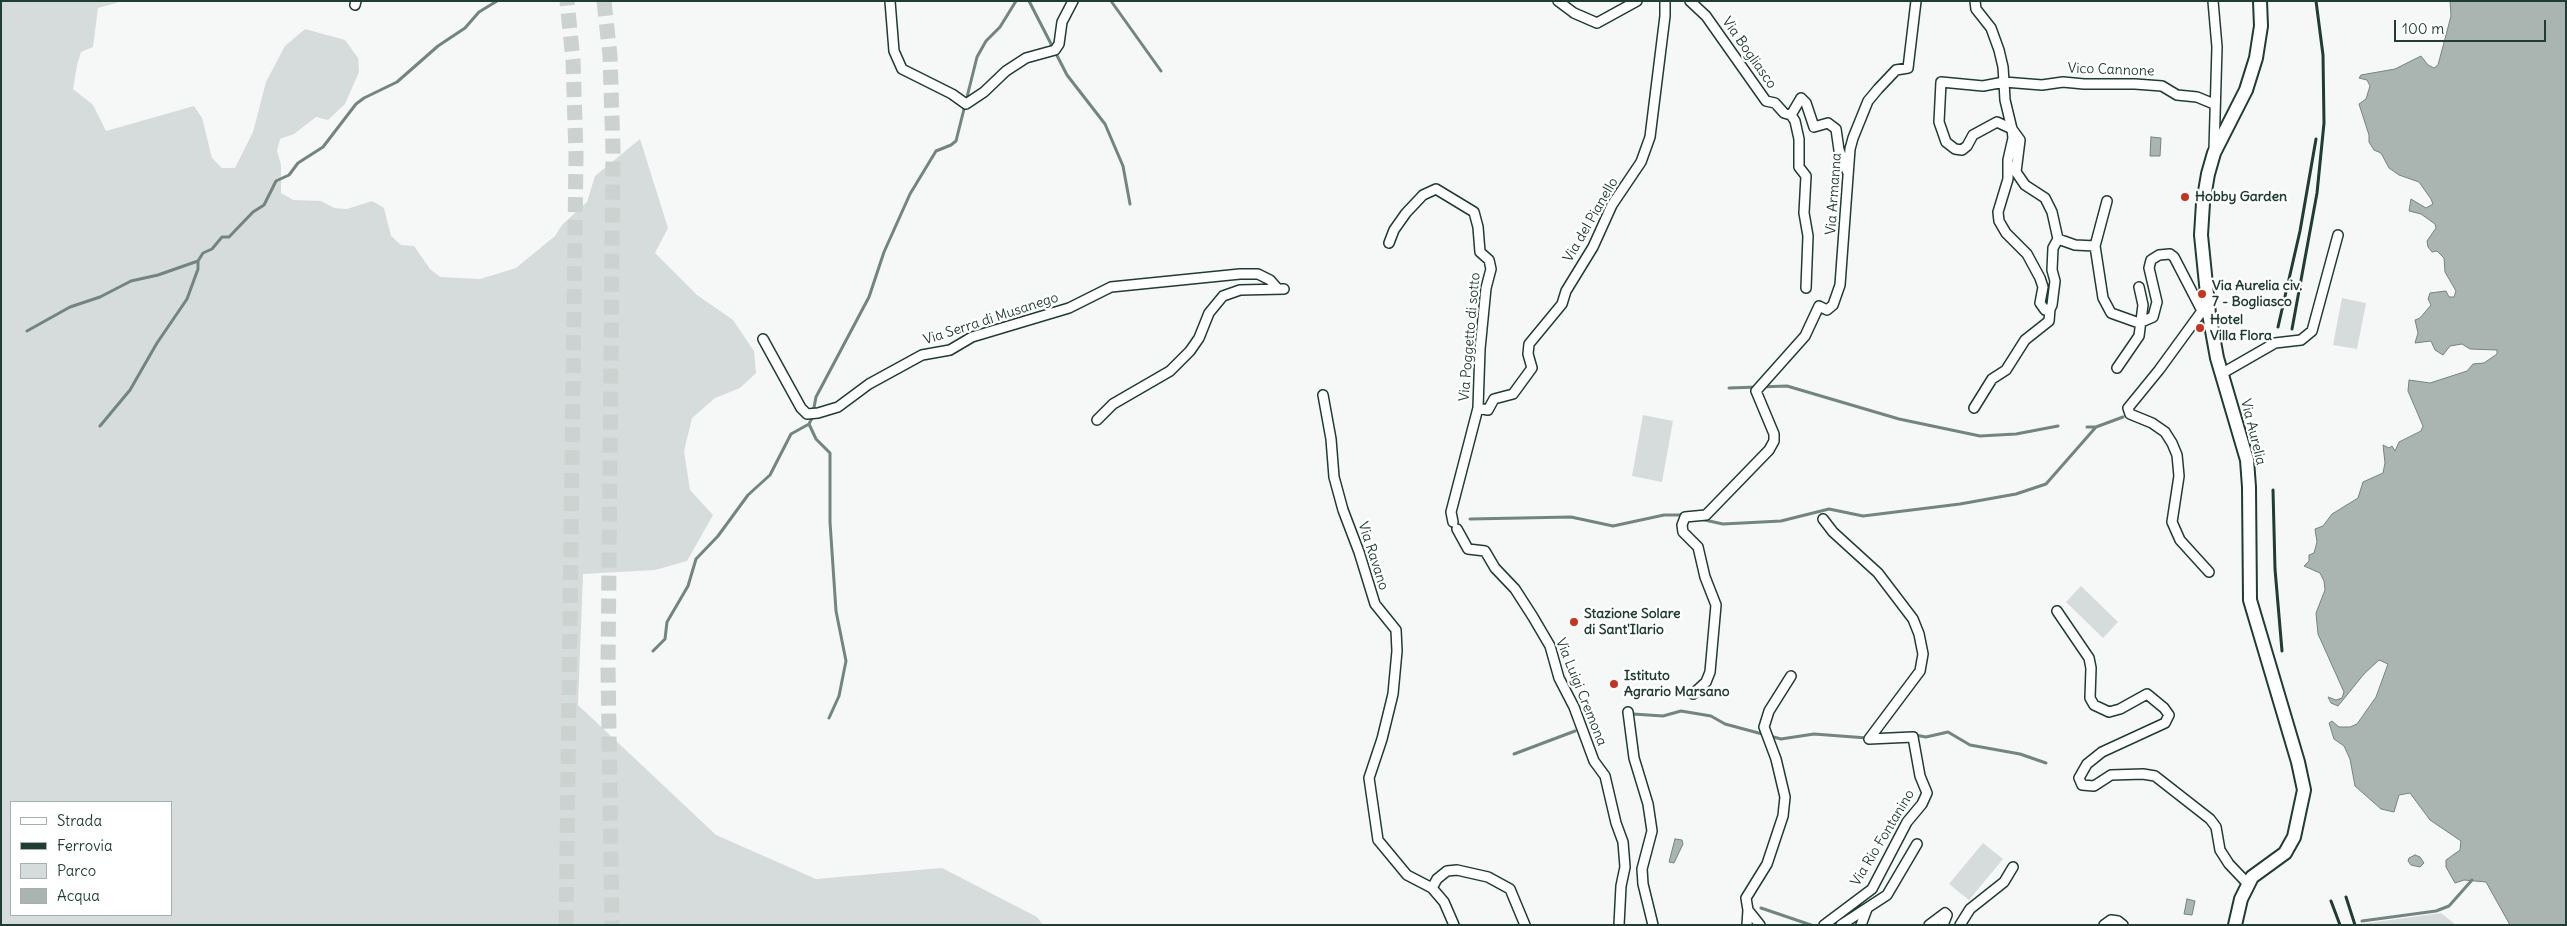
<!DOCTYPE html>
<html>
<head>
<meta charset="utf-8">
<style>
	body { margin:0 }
	#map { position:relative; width:2567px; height:926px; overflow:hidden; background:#f6f7f7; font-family:Delius,sans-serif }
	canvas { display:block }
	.frame { position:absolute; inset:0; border:2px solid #1f3d34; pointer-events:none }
	.legend { position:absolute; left:10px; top:801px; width:162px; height:115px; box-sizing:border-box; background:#fff; border:1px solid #a5b1ae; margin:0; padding:6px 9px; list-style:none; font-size:15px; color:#1f3d34 }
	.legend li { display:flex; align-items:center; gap:10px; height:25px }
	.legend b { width:25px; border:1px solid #a5b1ae }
	.scale { position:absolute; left:2394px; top:20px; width:152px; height:22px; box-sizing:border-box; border:2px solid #1f3d34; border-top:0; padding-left:6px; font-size:15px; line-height:18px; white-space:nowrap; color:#1f3d34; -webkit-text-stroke:4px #fff; paint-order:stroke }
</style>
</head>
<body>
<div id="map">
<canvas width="2567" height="926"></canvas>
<div class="frame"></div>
<ul class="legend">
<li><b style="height:6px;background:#fff"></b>Strada</li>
<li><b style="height:6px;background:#1f3d34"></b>Ferrovia</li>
<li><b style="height:14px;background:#d6dcdb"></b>Parco</li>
<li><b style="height:14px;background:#aab5b1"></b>Acqua</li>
</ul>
<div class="scale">100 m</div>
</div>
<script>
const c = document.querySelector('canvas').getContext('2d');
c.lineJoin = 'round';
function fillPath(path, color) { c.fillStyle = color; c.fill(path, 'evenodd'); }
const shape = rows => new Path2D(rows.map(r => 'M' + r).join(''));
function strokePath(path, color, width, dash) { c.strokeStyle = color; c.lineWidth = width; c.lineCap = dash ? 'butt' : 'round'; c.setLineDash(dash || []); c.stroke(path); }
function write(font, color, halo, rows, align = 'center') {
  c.font = font + ' Delius,sans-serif'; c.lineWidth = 4.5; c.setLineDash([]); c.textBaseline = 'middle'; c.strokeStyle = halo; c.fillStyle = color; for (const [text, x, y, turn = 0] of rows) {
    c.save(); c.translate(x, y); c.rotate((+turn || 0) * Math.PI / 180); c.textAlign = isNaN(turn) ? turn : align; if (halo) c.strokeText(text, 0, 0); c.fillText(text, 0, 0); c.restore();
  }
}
fillPath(shape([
	[1,1,123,1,98,8,93,47,81,52,77,65,73,89,93,105,106,131,194,106,202,118,212,158,222,168,235,168,253,132,266,82,285,46,305,29,345,40,358,58,359,72,345,104,328,120,316,117,294,134,280,139,277,151,281,165,281,193,293,200,321,201,334,208,347,209,372,201,384,208,391,236,401,245,414,246,430,269,440,277,480,279,516,268,555,236,562,225,587,202,595,176,640,139,668,228,655,253,697,295,733,320,754,351,756,373,740,388,715,398,692,418,684,451,690,490,713,515,687,561,655,570,583,574,578,705,716,835,816,879,942,868,1037,917,1043,925,1,925],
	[171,802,171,915,11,915,11,802],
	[2342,298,2366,303,2357,349,2333,345],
	[1643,415,1673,421,1662,482,1632,476],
	[2081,586,2118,622,2103,638,2066,602],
	[1983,843,2003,859,1969,900,1949,884],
	[2441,913,2456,925,2361,924]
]), '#d6dcdb');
const water = shape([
	[2450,1,2566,1,2566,925,2510,925,2486,882,2464,880,2455,883,2446,867,2446,860,2460,850,2461,841,2430,820,2410,793,2399,795,2394,812,2381,809,2355,786,2350,759,2344,746,2334,739,2329,723,2332,721,2339,727,2350,727,2357,724,2376,697,2388,664,2379,660,2364,674,2338,706,2331,703,2328,697,2336,700,2342,698,2344,692,2318,634,2316,613,2325,590,2324,581,2320,573,2304,566,2309,561,2309,555,2314,553,2317,542,2315,529,2323,526,2332,514,2358,498,2363,482,2383,473,2385,463,2383,445,2389,448,2392,446,2395,451,2399,442,2421,431,2423,426,2408,391,2409,380,2430,383,2467,371,2473,364,2484,363,2497,354,2497,350,2470,349,2462,344,2450,346,2443,355,2435,350,2431,341,2415,343,2418,333,2415,320,2420,318,2431,305,2428,299,2430,293,2446,291,2449,297,2454,297,2456,291,2445,272,2444,258,2437,251,2432,252,2428,247,2427,241,2436,228,2435,224,2421,214,2409,211,2411,199,2426,208,2433,204,2431,199,2419,182,2399,175,2389,168,2381,153,2374,150,2369,142,2369,135,2359,104,2366,99,2370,86,2367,80,2359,78,2361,75,2395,69,2421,56,2428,65,2434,68,2438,65,2451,16,2450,1],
	[2151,137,2161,138,2160,156,2150,156,2151,137],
	[1675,839,1682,840,1683,844,1674,863,1669,862,1675,839],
	[2415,855,2420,857,2424,863,2420,867,2411,865,2408,861,2409,858,2415,855],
	[2187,899,2195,901,2192,915,2184,914,2187,899]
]);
fillPath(water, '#aab5b1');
strokePath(water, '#72857f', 1);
strokePath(shape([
	[1029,1,1067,75,1105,124,1123,166,1130,204],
	[1111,1,1161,71],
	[27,331,70,307,100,297,131,281,158,275,198,261],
	[1729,388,1787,386,1899,419,1980,436,2016,434,2058,426],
	[809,424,816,439,830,453,830,522,836,611,846,661,839,696,829,718],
	[100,426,130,390,157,343,187,299,198,269,198,261,203,253,212,249,222,237,229,237,253,212,264,205,276,181,289,175,298,163,323,147,356,104,364,98,397,82,438,46,465,28,479,12,497,1],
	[2087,427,2096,427],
	[1470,519,1571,517,1613,526,1664,515,1685,515],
	[1700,519,1723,524,1781,521,1829,509,1863,516,1960,504,2016,494,2046,484,2096,427,2123,417],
	[653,651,665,639,667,622,688,586,696,559,718,536,748,495,770,475,791,434,809,424,812,418,816,397,869,297,884,252,910,194,936,151,951,145,956,141,977,57,986,41,1000,27,1016,1],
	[1633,714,1663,716,1681,711,1711,716,1725,724,1781,739,1814,734,1867,738],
	[1915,735,1926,737,1948,732,1970,745,2020,754,2046,763],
	[1514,754,1575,731],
	[1761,908,1811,925],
	[2362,921,2436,911,2449,906,2472,880]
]), '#72857f', 3);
strokePath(shape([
	[604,1,610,56,613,151,608,667,612,925],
	[566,925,576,155,573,60,567,1]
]), '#cbd2d0', 15, [15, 8]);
const street = shape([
	[890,1,894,51,902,69,952,94,966,104,984,92,1006,71,1026,58,1055,50,1059,44,1062,22,1073,1],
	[1558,1,1574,13,1597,23,1637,1],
	[1690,1,1706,16,1766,101,1775,103,1784,113,1791,115,1795,121,1799,139,1799,167,1806,176,1804,213,1808,236,1806,288],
	[1975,1,1976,9,1991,28,1999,50,2003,67,2004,82,2005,100,2012,129,2020,140,2016,172,2025,185,2045,198,2052,212,2058,239,2053,248,2052,270,2055,281,2052,305,2050,309,2045,310,2040,303,2043,287,2040,278,2027,254,2006,233,1999,221,1998,212,2008,179,2008,160,2013,138,2012,129,1997,122,1973,135,1967,146,1962,150,1955,149,1946,142,1939,122,1941,82,1983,86,2004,82,2042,85,2063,82,2084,84,2135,84,2162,86,2177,95,2197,97,2214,104],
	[2213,1,2217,47,2214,150],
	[355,5,356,1],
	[1791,115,1801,98,1806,103,1814,127,1828,123,1836,129,1839,150,1848,173],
	[2058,239,2075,245,2095,246,2103,298,2111,313,2139,323,2153,317,2157,302,2149,268,2151,260,2159,255,2170,254,2174,257,2202,311,2205,313],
	[1389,243,1394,230,1406,213,1423,195,1436,189,1474,212,1478,227,1480,252,1489,260,1491,269,1486,288,1480,349,1478,408,1451,512,1453,522],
	[2095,246,2107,201],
	[2202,311,2159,370,2128,408,2130,414,2152,423,2165,432,2172,443,2177,455,2179,476,2172,522,2180,540,2209,572],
	[763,339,801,408,807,414,818,413,838,407,869,384,922,355,950,350,972,337,1069,308,1111,287,1240,274,1258,274,1270,280,1277,288],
	[2117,368,2139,336,2143,305,2139,287],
	[2221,374,2275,343,2301,340,2312,331,2338,235],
	[1323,395,1331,439,1334,477,1343,510,1359,552,1375,604,1396,630,1397,651,1393,694,1382,739,1369,778,1378,840,1407,875,1432,888,1444,902,1454,925],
	[1478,408,1488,410,1494,399,1513,394,1532,368,1528,354,1529,344,1562,304,1566,291,1593,247,1612,205,1641,162,1650,137,1665,16,1665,1],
	[1974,408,1992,379,2006,370,2025,340,2049,321,2050,309],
	[1097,420,1113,404,1170,371,1190,351,1199,338,1209,313,1223,296,1240,290,1284,289],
	[1823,519,1833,532,1878,573,1913,619,1919,634,1923,654,1920,671,1869,739,1913,737,1920,776,1927,793,1922,804,1907,822,1872,889,1824,925],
	[1457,529,1468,549,1485,551,1495,568,1515,589,1533,617,1550,646,1559,678,1574,707,1594,761,1605,776,1616,823,1623,842,1625,867,1621,886,1619,925],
	[2057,611,2089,658,2091,668,2090,698,2094,705,2109,712,2120,709,2147,694,2164,708,2169,715,2165,723,2102,752,2087,764,2079,778,2082,785,2094,786,2111,775,2143,774,2155,776,2210,819,2216,827,2220,850,2229,864,2248,884],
	[1693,694,1706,682,1710,672,1716,605,1705,577,1698,547,1683,532,1682,525,1685,517,1706,515,1769,450,1774,441,1774,434,1756,391,1805,336,1819,306,1827,310,1833,305,1840,285,1850,149,1853,138,1868,101,1878,89,1896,70,1908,68,1916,1],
	[1628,712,1634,758,1648,804,1652,831,1642,869,1643,884,1653,925],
	[1432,888,1437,879,1447,871,1457,870,1488,877,1510,889,1525,925],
	[1747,925,1748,910],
	[1760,925,1748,910,1746,898,1767,864,1783,816,1785,797,1776,759,1764,727,1769,711,1791,676],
	[1841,925,1887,895,1917,844],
	[1861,925,1867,909],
	[1929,925,1945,913,1947,915,1943,925],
	[1960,925,1970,909,2004,882,2013,867],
	[2104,925,2111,920,2118,921,2123,925]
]);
const primary = shape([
	[2235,925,2241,899,2252,877,2285,853,2294,837,2304,790,2298,762,2250,600,2249,487,2247,460,2217,358,2209,314,2201,235,2203,203,2208,174,2214,153,2246,90,2256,58,2261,26,2260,1]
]);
strokePath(street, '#1f3d34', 12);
strokePath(primary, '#1f3d34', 16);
strokePath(street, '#fff', 9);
strokePath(primary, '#fff', 12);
strokePath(shape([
	[2278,327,2300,231,2316,139],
	[2292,329,2317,193,2324,123,2323,55,2316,1],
	[2273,490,2275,569,2282,651],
	[2346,897,2355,925],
	[2331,901,2340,925]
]), '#1f3d34', 3);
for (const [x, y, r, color] of [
	[2185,197,5,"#c8321e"],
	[2202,294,5,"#c8321e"],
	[2200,328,5,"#c8321e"],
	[1574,622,5,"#c8321e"],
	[1614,684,5,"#c8321e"]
]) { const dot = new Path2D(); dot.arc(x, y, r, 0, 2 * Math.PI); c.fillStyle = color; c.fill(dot); strokePath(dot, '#fff', 2); }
write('14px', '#1f3d34', '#fff', [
	["Via Bogliasco",1749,53,55],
	["Vico Cannone",2111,70,2],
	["Via Armanna",1834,194,-86],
	["Via del Pianello",1591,220,-60],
	["Via Serra di Musanego",991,319,-18],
	["Via Poggetto di sotto",1470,337,-85],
	["Via Aurelia",2253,432,76],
	["Via Ravano",1373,556,72],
	["Via Luigi Cremona",1581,692,68],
	["Via Rio Fontanino",1883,838,-59]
]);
write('bold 14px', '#1f3d34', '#fff', [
	["Hobby Garden",2195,197],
	["Via Aurelia civ.",2212,286],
	["7 - Bogliasco",2212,302],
	["Hotel",2210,320],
	["Villa Flora",2210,336],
	["Stazione Solare",1584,614],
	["di Sant'Ilario",1584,630],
	["Istituto",1624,676],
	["Agrario Marsano",1624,692]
], 'left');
</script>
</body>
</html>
